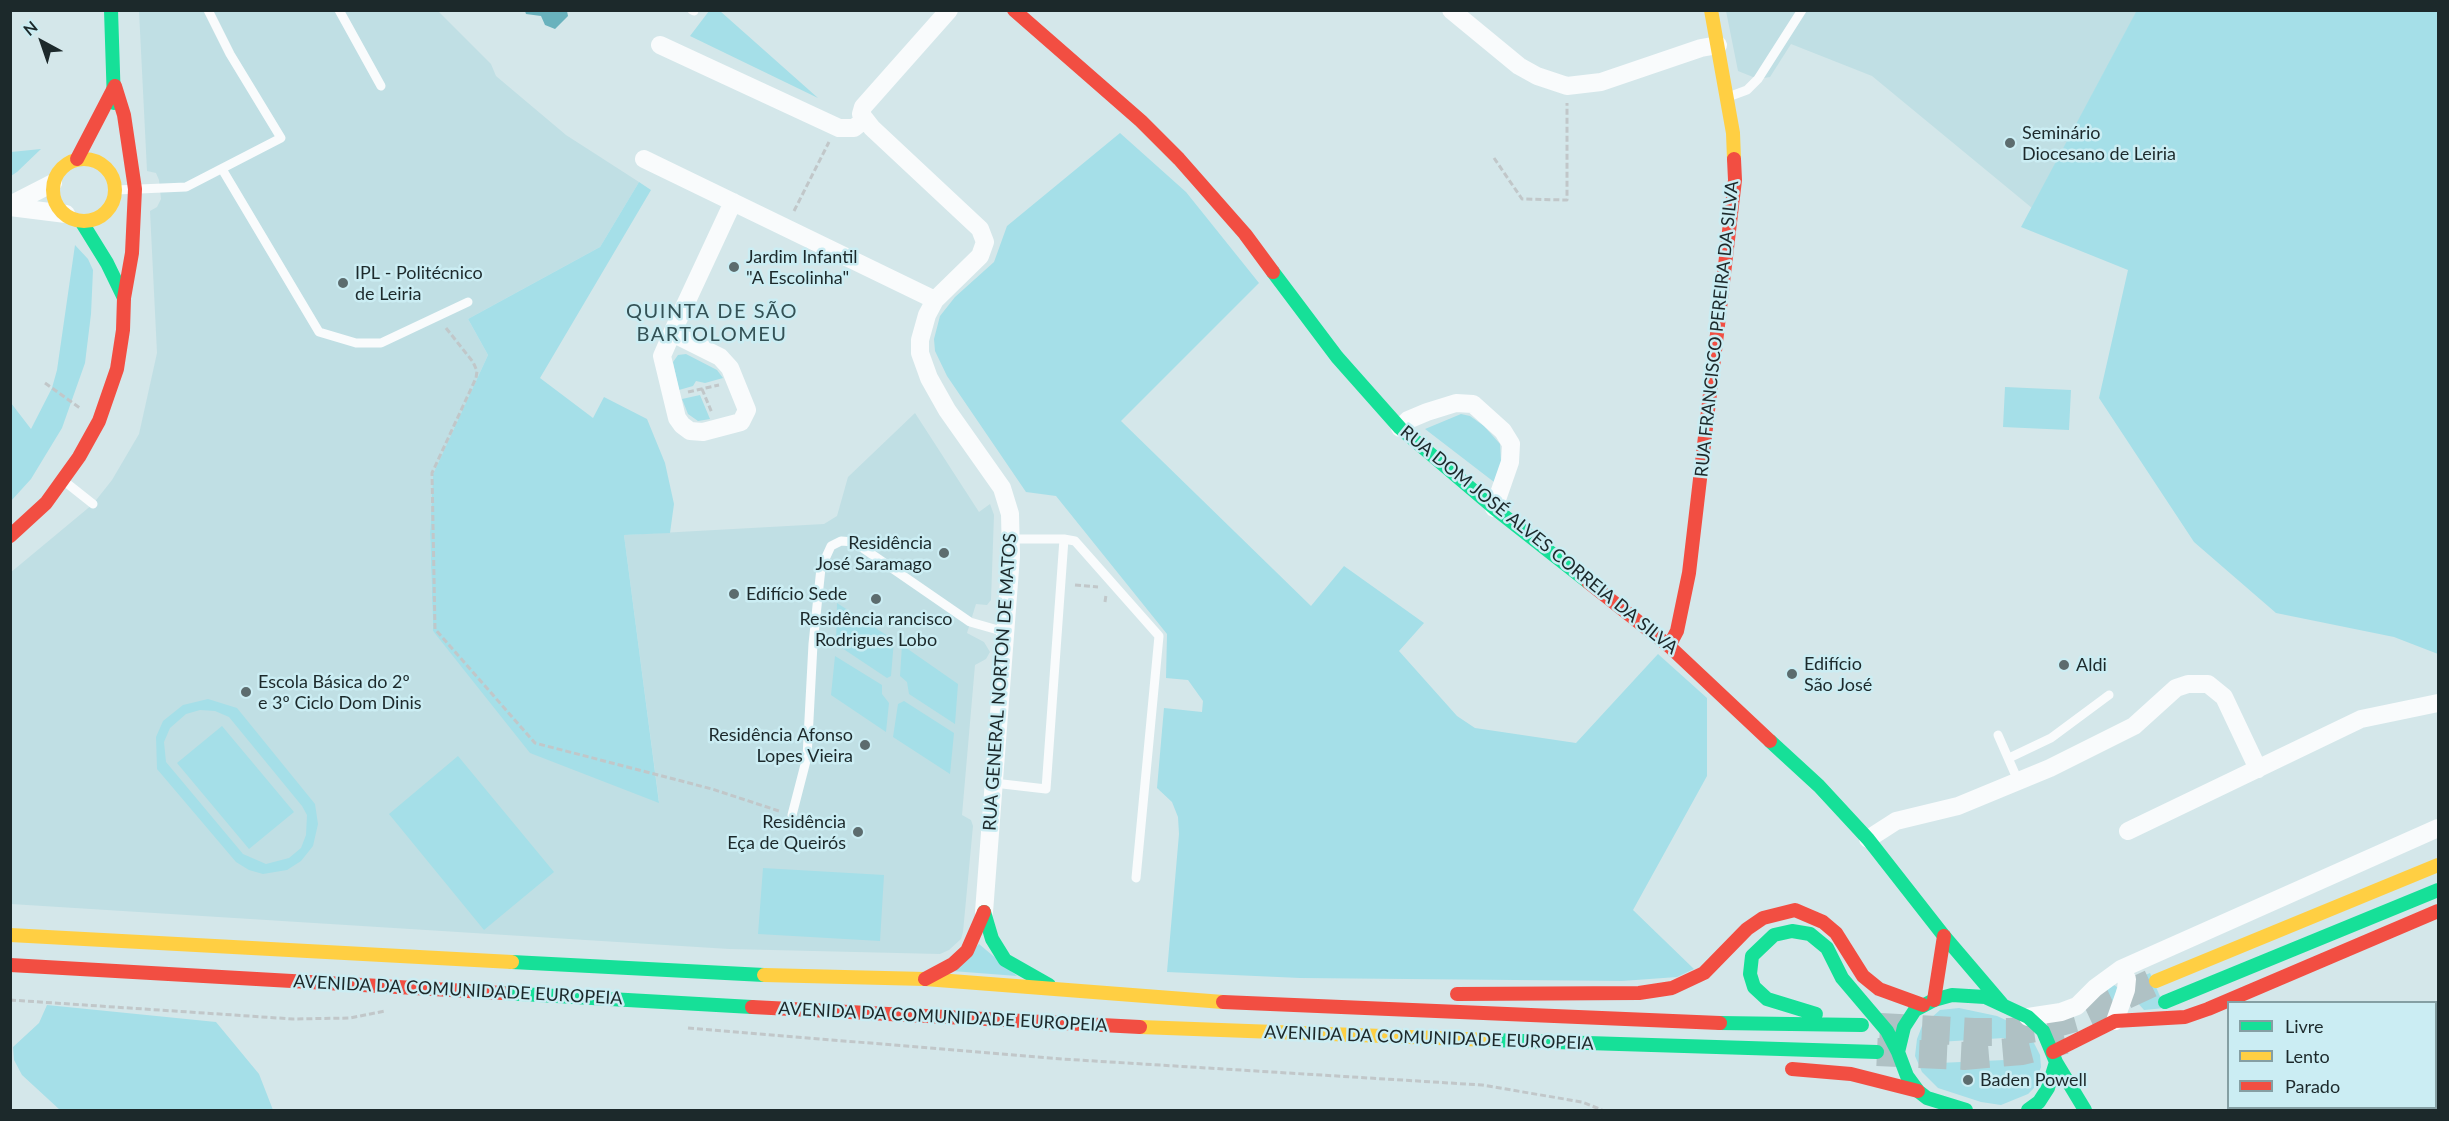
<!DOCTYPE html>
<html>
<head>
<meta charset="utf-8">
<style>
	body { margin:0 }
	#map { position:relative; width:2449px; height:1121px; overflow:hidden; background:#d4e7ea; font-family:Lato,sans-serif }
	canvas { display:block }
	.frame { position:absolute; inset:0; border:12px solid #1c292b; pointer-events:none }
	.legend { position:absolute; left:2227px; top:1001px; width:210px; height:108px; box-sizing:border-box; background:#cbedf3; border:2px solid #859fa3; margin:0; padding:8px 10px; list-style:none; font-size:18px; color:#1c292b }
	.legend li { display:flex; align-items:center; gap:12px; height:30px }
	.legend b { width:30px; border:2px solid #859fa3 }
	.north { position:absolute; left:12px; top:12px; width:60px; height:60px; -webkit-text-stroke:4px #cbedf3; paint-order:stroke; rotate:320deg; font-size:16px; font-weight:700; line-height:24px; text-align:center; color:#1c292b }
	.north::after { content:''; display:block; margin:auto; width:21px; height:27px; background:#1c292b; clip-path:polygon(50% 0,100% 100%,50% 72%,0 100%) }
</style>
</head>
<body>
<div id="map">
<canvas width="2449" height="1121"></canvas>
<div class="frame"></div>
<ul class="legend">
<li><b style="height:8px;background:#16e098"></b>Livre</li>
<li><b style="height:8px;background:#ffcf43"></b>Lento</li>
<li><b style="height:8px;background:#f24e42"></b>Parado</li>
</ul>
<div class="north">N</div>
</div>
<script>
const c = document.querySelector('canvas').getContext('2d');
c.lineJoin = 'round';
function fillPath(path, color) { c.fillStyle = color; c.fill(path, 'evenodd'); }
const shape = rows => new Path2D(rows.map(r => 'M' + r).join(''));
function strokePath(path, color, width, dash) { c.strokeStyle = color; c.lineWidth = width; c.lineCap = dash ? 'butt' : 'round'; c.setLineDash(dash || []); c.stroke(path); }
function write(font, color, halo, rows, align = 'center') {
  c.font = font + ' Lato,sans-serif'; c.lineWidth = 5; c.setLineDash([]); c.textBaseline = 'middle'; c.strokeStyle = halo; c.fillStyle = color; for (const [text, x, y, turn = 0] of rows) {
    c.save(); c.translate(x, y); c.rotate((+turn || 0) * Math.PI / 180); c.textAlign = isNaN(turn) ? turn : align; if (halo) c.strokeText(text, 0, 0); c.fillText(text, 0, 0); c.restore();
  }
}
fillPath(shape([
	[139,11,438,11,491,64,496,76,566,135,639,182,600,247,468,319,488,355,433,474,430,533,433,631,659,802,624,535,824,524,837,516,848,477,915,413,979,512,990,504,994,515,991,600,987,605,976,604,967,633,984,642,990,652,986,659,975,665,962,815,971,820,973,826,963,932,961,939,949,950,940,954,729,949,11,904,10,573,93,504,112,480,139,434,157,353,150,211,157,207,161,199,159,180,156,173,147,171],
	[1726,11,2137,11,2032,208,1872,76,1791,44,1770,77,1758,79,1738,71]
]), '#c0dfe4');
fillPath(shape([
	[2137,10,2438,11,2438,654,2394,637,2276,613,2194,542,2099,398,2128,270,2021,227],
	[709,11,720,11,818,98,690,36],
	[1120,133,1186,192,1259,283,1121,421,1311,606,1344,566,1424,623,1399,651,1457,716,1475,728,1576,743,1658,654,1707,698,1707,776,1633,910,1694,969,1677,977,1622,981,1300,978,1167,972,1179,834,1178,817,1172,802,1157,788,1164,708,1202,712,1203,701,1188,680,1166,678,1167,634,1056,496,1026,492,947,376,935,351,934,339,940,316,955,297,994,262,1007,226],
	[41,149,17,172,11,176,11,152],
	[639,182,651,190,540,378,593,418,604,397,647,419,665,463,674,504,670,533,624,535,659,803,530,753,433,631,430,533,433,474,488,355,468,319,600,247],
	[75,245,88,259,93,270,91,314,85,363,62,428,31,479,11,501,11,403,31,429,52,388,57,370],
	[686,354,717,370,723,378,705,383,696,381,693,386,679,390,673,362,678,355],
	[2005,387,2071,390,2069,430,2003,427],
	[700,395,710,419,698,421,688,414,682,399],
	[1461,414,1470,416,1484,426,1500,444,1501,462,1494,482,1425,429],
	[837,603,894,640,891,676,887,678,836,644],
	[902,645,958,684,955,724,909,694,907,682,900,676],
	[835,656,882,685,882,694,889,703,886,732,831,695],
	[208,699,237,708,315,804,318,824,313,846,301,861,287,870,263,874,249,870,236,862,157,769,156,737,163,721,183,705],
	[200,710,215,711,229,717,302,806,307,815,306,835,301,848,289,858,266,864,243,854,166,762,164,742,170,728,186,714],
	[904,701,954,733,950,774,893,737,898,704],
	[222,726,294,812,249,849,177,763],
	[458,756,554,872,484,930,389,814],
	[763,868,884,875,880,941,758,934],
	[979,944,1017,976,952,971],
	[2150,973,2165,1008,2144,1010,2136,1001,2136,979],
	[2114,985,2117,987,2114,1005,2106,1012,2096,1014,2090,1006,2104,988],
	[47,1005,216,1022,259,1074,273,1110,60,1110,22,1075,14,1060,13,1047,39,1023],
	[1959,1008,1997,1016,2023,1028,2030,1035,2040,1055,2041,1067,2034,1088,2028,1094,2001,1105,1981,1102,1938,1088,1922,1072,1915,1056,1917,1039,1922,1026,1940,1010],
	[2004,1038,2005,1060,1939,1063,1938,1042]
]), '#a5dfe8');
fillPath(shape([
	[525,11,567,11,568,16,555,29,545,25,541,16,526,14]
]), '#69b2bd');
strokePath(shape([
	[1880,1027,1974,1032,2010,1032,2043,1027,2078,1017,2156,981],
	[1877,1052,1964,1056,2022,1051,2065,1040]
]), '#afc1c4', 28, [28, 14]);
strokePath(shape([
	[1494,158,1522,199,1567,200,1567,103],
	[794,211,829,142],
	[446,328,473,362,477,371,476,378,432,473,435,629,535,743,712,789,779,811],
	[45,383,80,408],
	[702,389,712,413],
	[688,392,719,385],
	[1075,585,1098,587],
	[1105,602,1106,595],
	[10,1000,293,1019,350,1018,385,1011],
	[688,1028,1062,1059,1482,1085,1582,1102,1602,1110]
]), '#c1c7c9', 3, [6, 3]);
strokePath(shape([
	[339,10,381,86],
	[692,10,694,11],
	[1728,97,1747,90,1758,79,1802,10],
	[222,169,319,332,356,343,381,343,468,302],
	[116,190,186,187,281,138,230,54,208,10],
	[64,481,93,504],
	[1012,539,1064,539,1075,541,1159,636,1136,878],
	[1998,735,2019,783],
	[2009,758,2051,738,2109,695],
	[994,783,1046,789,1064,539],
	[792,815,807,757,813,644,821,568,831,546,841,541,854,542,970,622,1005,632]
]), '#f9fbfc', 9);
strokePath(shape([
	[949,10,863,107,861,114,872,128,980,229,985,242,980,256,935,300,927,315,920,340,920,353,929,378,947,410,1002,488,1010,514,1011,556,984,912],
	[1451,10,1519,66,1537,76,1567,86,1601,82,1701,48,1718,45],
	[660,45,839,128,854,128,864,120],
	[644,159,935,300],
	[10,205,53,183],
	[10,207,66,214],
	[672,333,720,357,730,368,747,410,741,422,703,432,690,431,682,425,677,418,662,356,672,333,733,202],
	[1400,428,1408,420,1427,412,1456,403,1473,404,1503,431,1511,444,1510,462,1494,508],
	[2128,831,2361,719,2438,703],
	[1868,839,1896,821,1958,806,2050,768,2134,726,2176,688,2188,684,2208,684,2224,697,2258,769],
	[2028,1017,2061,1012,2077,1006,2095,988,2121,969,2438,828],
	[2115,1021,2126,990,2127,979,2121,969]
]), '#f9fbfc', 18);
strokePath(shape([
	[111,10,114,103],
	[81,221,107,263,124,298],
	[1273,272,1337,357,1400,428,1494,508,1588,582],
	[1770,741,1819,786,1868,839,1944,936,2002,1004],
	[984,912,992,939,1005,960,1049,985],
	[512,962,764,975],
	[503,993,752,1007],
	[2165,1002,2438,890],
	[1816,1014,1767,999,1754,987,1750,974,1752,956,1774,935,1792,931,1810,934,1827,948,1842,978,1887,1031,1898,1052],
	[1720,1023,1862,1025],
	[1491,1040,1877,1052],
	[2056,1062,2085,1110],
	[1966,1110,1927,1098,1918,1091,1907,1076,1898,1052,1904,1027,1915,1010,1934,1000,1952,995,1985,997,2028,1017,2043,1031,2056,1062,2048,1088,2039,1102,2028,1110]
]), '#16e098', 14);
strokePath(shape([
	[1711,10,1733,133,1734,159],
	'53 190a31 31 0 1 1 62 0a31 31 0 1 1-62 0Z',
	[10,935,512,962],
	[764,975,925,979,1223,1002],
	[2156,981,2438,865],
	[1140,1027,1491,1040]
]), '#ffcf43', 14);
strokePath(shape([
	[1014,10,1141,121,1179,159,1245,234,1273,272],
	[77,159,115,86],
	[10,536,46,503,79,457,99,421,117,369,123,330,124,298,132,253,135,189,124,115,115,86],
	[1588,582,1669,646,1770,741],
	[1669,646,1677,631,1689,573,1735,180,1734,159],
	[10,965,503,993],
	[925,979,953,964,967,951,984,912],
	[1457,994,1639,993,1672,988,1704,973,1747,929,1763,918,1795,910,1823,922,1836,933,1863,976,1879,989,1923,1005],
	[1934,1000,1944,936],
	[1223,1002,1720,1023],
	[752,1007,1140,1027],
	[2053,1052,2115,1021,2185,1017,2208,1009,2438,911],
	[1792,1069,1851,1074,1918,1091]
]), '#f24e42', 14);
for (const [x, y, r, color] of [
	[2010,143,6,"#5c6c6e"],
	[734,267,6,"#5c6c6e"],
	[343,283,6,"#5c6c6e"],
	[944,553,6,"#5c6c6e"],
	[734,594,6,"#5c6c6e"],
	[876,599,6,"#5c6c6e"],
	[2064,665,6,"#5c6c6e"],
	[1792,674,6,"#5c6c6e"],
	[246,692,6,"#5c6c6e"],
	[865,745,6,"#5c6c6e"],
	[858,832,6,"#5c6c6e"],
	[1968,1080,6,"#5c6c6e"]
]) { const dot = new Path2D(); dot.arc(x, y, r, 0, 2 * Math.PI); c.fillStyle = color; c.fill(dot); strokePath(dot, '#cbedf3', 2); }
write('18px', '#1c292b', '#cbedf3', [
	["Seminário",2022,133],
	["Diocesano de Leiria",2022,154],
	["Jardim Infantil",746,257],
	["\"A Escolinha\"",746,278],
	["IPL - Politécnico",355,273],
	["de Leiria",355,294],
	["Residência",932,543,"right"],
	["José Saramago",932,564,"right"],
	["Edifício Sede",746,594],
	["Residência rancisco",876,619,"center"],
	["Rodrigues Lobo",876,640,"center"],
	["Edifício",1804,664],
	["São José",1804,685],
	["Aldi",2076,665],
	["Escola Básica do 2º",258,682],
	["e 3º Ciclo Dom Dinis",258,703],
	["Residência Afonso",853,735,"right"],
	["Lopes Vieira",853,756,"right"],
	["Residência",846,822,"right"],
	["Eça de Queirós",846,843,"right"],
	["Baden Powell",1980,1080]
], 'left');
write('18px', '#1c292b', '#cbedf3', [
	["RUA FRANCISCO PEREIRA DA SILVA",1717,329,-84],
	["RUA DOM JOSÉ ALVES CORREIA DA SILVA",1539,540,39],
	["RUA GENERAL NORTON DE MATOS",1000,682,-86],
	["AVENIDA DA COMUNIDADE EUROPEIA",458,990,3],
	["AVENIDA DA COMUNIDADE EUROPEIA",943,1017,3],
	["AVENIDA DA COMUNIDADE EUROPEIA",1429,1038,2]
]);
c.letterSpacing = '1.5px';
write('20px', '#345256', '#cbedf3', [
	["QUINTA DE SÃO",712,312],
	["BARTOLOMEU",712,335]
]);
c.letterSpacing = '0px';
</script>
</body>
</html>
